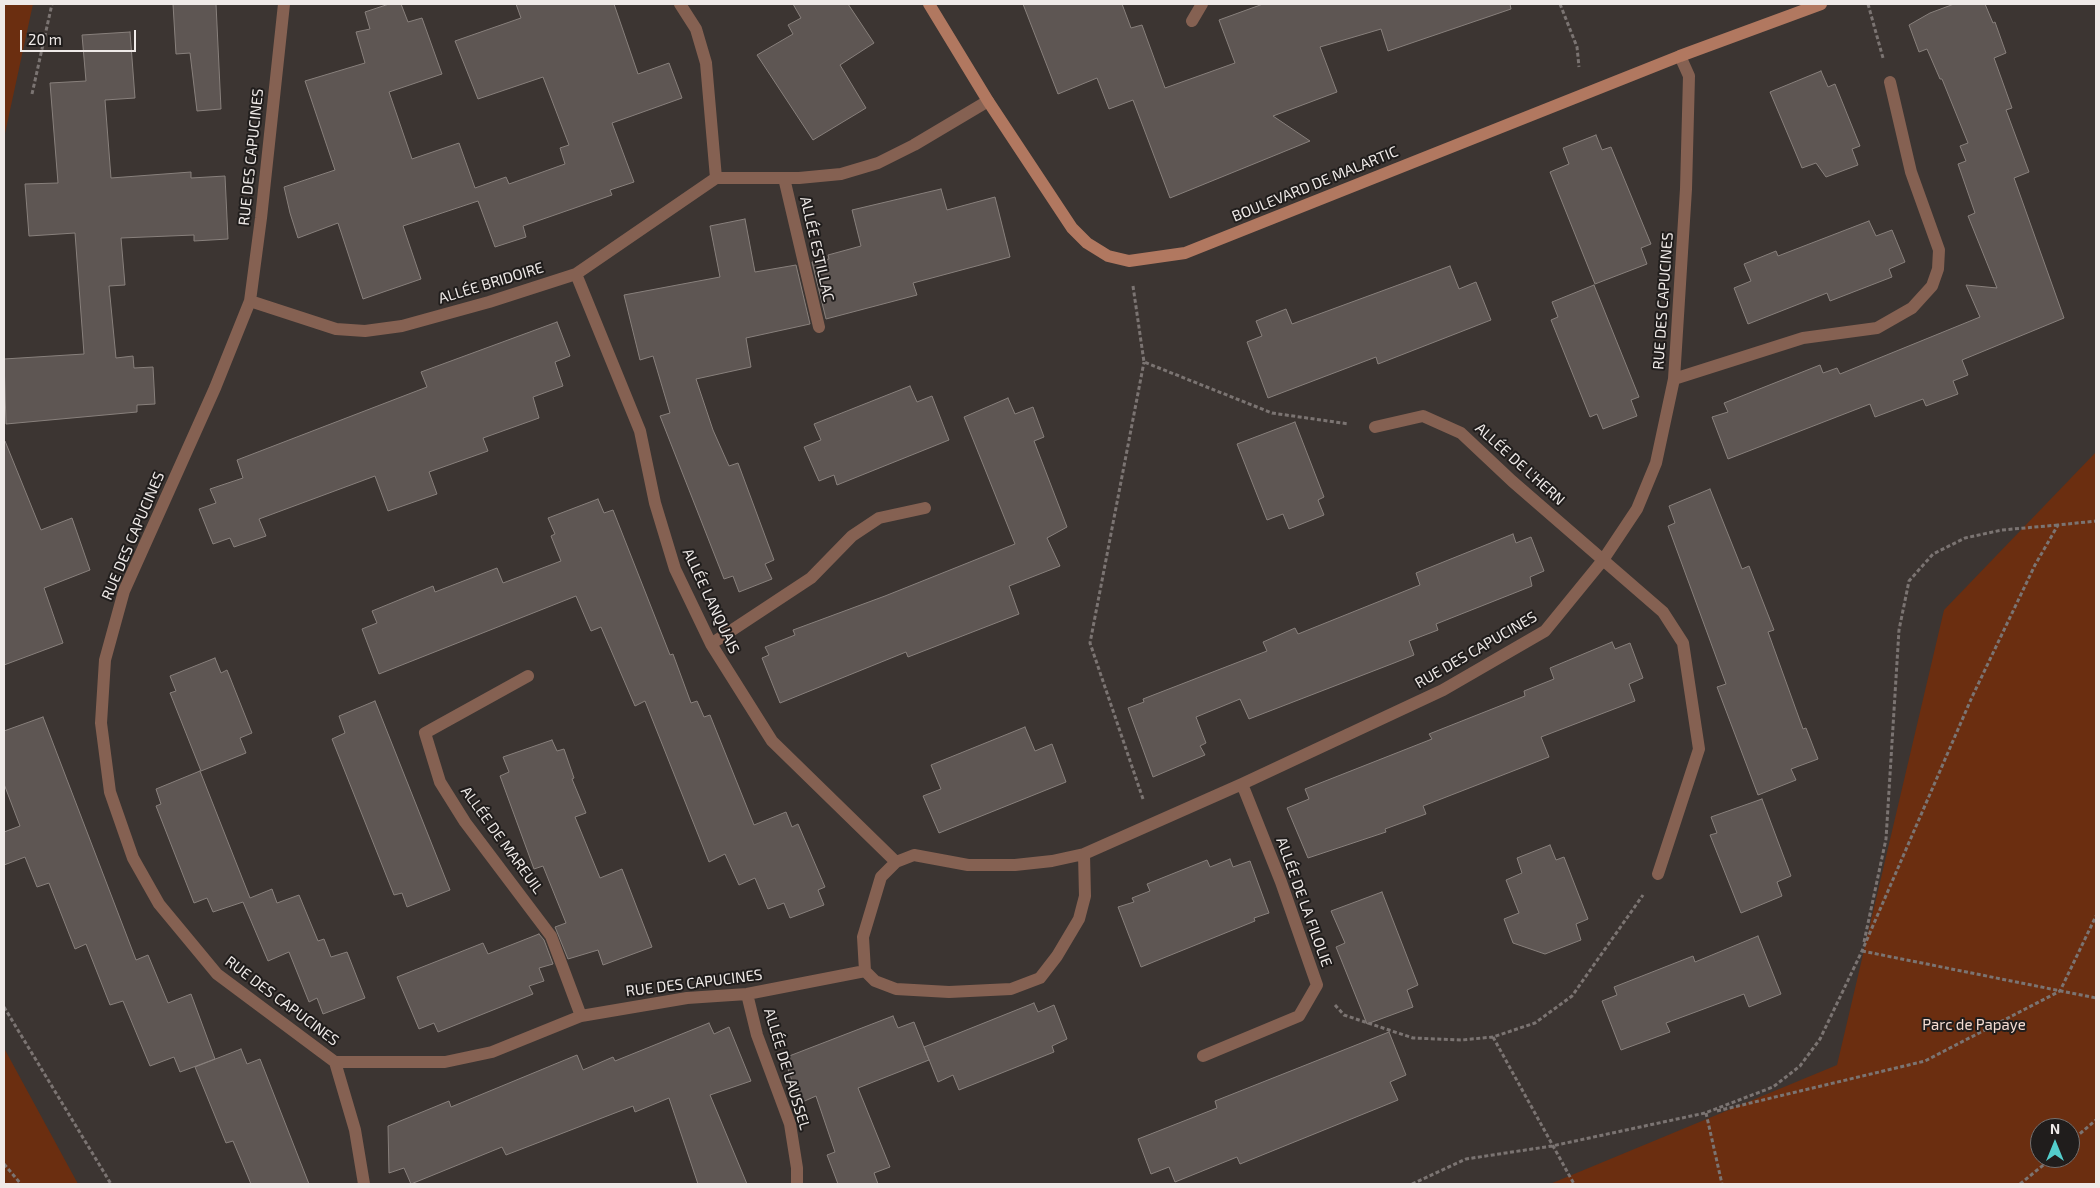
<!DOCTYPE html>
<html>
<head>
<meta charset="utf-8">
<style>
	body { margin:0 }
	#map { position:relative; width:2100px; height:1188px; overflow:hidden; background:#3c3532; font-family:"Exo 2",sans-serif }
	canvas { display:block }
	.frame { position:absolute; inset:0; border:5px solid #efeae8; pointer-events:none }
	.north { position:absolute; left:2030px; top:1118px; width:50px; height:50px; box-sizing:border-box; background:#201d1c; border:1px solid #736f6e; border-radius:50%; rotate:0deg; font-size:14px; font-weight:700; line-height:20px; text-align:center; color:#efeae8 }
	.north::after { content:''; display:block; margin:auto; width:18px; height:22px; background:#53cdcb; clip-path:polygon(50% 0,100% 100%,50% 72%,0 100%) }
	.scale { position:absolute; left:20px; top:30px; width:116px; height:22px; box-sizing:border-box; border:2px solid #efeae8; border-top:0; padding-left:6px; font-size:15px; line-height:18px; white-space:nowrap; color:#efeae8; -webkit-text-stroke:4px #201d1c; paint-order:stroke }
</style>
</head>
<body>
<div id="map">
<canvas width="2100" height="1188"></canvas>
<div class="frame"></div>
<div class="north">N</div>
<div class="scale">20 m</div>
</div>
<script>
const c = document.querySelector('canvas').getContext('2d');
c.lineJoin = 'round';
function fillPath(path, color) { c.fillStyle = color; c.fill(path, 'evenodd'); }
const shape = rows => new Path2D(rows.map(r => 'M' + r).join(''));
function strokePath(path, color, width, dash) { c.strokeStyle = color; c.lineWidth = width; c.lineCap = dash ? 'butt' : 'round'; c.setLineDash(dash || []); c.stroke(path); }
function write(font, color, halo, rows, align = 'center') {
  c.font = font + ' "Exo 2",sans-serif'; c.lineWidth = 4; c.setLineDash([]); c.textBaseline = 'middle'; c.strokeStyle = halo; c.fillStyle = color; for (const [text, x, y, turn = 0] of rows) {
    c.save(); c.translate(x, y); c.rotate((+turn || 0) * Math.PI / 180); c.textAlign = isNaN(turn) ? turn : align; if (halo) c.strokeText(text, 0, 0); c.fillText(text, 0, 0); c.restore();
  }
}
fillPath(shape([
	[4,4,33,4,4,138],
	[2096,452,2096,1184,1550,1184,1837,1065,1944,610],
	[2040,1128,2070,1128,2070,1158,2040,1158],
	[4,1048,78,1184,4,1184]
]), '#6b2e10');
const building = shape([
	[173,4,216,4,221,109,197,111,190,53,176,54,173,4],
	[389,4,401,4,408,22,422,18,442,74,389,92,412,159,459,143,475,188,506,177,509,184,565,164,560,148,569,145,543,77,478,99,455,41,521,18,516,4,614,4,638,74,669,63,682,98,612,123,634,182,610,190,612,195,523,226,526,237,495,247,478,201,403,226,421,279,363,299,338,223,298,238,290,213,284,187,335,170,305,81,365,63,356,32,370,29,365,12,389,4],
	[793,4,848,4,874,43,840,65,866,108,813,140,757,55,793,34,788,25,801,18,793,4],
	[1023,4,1122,4,1131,28,1142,25,1165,88,1235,63,1219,20,1263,4,1510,4,1511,9,1388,51,1381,29,1320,47,1337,92,1273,116,1310,141,1170,198,1133,100,1109,109,1097,78,1058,94,1023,4],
	[1954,4,1985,4,1993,23,1995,22,2006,53,1994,58,2012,108,2006,110,2029,172,2014,178,2064,318,1962,360,1968,375,1953,381,1958,394,1926,406,1923,399,1875,417,1870,404,1728,459,1712,417,1728,412,1724,403,1820,365,1823,373,1837,368,1840,374,1980,317,1966,285,1997,288,1968,216,1975,213,1958,164,1966,161,1960,146,1968,143,1942,79,1940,79,1927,49,1919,52,1909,25,1930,13,1954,4],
	[130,32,135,98,105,100,111,178,191,172,191,178,225,176,228,239,194,241,194,235,121,238,125,285,109,286,116,358,133,356,134,368,153,367,155,404,137,405,137,412,6,424,4,359,84,354,75,233,29,236,25,184,58,183,50,83,86,81,82,35,130,32],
	[1821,71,1828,87,1835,84,1860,146,1852,149,1858,165,1826,177,1816,163,1802,168,1770,92,1821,71],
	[1596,135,1602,150,1611,147,1651,244,1641,248,1647,264,1595,284,1550,172,1569,164,1563,148,1596,135],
	[941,189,947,210,995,197,1010,257,913,283,917,295,826,319,812,262,829,259,828,255,861,246,852,210,941,189],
	[745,219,755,272,796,265,810,324,746,338,751,367,696,379,713,430,729,466,738,463,774,560,765,564,772,579,739,592,733,576,724,579,660,416,670,413,653,356,640,360,624,295,720,277,710,226,745,219],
	[1869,221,1876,236,1892,230,1905,262,1889,269,1892,277,1830,301,1827,293,1748,324,1734,288,1751,281,1744,264,1776,251,1778,256,1869,221],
	[1450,266,1459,289,1476,282,1491,320,1378,364,1376,357,1268,398,1247,342,1262,336,1256,321,1286,309,1292,324,1450,266],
	[1594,285,1639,397,1631,400,1637,416,1603,429,1597,414,1590,417,1551,320,1558,317,1552,302,1594,285],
	[557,322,570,356,555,362,563,386,533,397,539,418,483,438,488,451,429,472,437,494,388,511,375,476,259,519,266,536,234,547,230,538,213,544,199,509,216,503,210,489,243,478,237,460,427,387,421,372,557,322],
	[910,386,917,402,932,396,949,440,837,485,834,475,819,481,804,447,821,440,814,424,910,386],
	[1008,398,1015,414,1033,407,1044,437,1034,441,1067,527,1047,538,1060,566,1009,586,1019,614,908,657,906,652,780,703,762,658,769,655,765,647,795,635,793,630,885,596,1015,544,964,417,1008,398],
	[1295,422,1324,497,1318,500,1324,515,1289,529,1283,514,1267,520,1237,444,1295,422],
	[4,441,5,441,41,530,72,518,90,570,44,588,63,643,4,665,4,441],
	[1710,489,1742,569,1749,566,1774,630,1768,632,1803,729,1806,728,1818,759,1791,769,1796,780,1758,795,1717,687,1726,684,1668,526,1675,523,1669,506,1710,489],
	[598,499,604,513,613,510,670,655,673,654,691,703,697,701,704,717,710,715,754,825,786,812,792,827,798,824,825,887,818,890,824,905,790,918,784,903,768,909,755,878,739,885,725,854,709,862,645,701,635,706,601,627,591,631,576,596,379,674,362,629,377,623,372,611,433,586,435,592,497,568,503,583,561,561,551,536,555,534,548,518,598,499],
	[1513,534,1516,543,1531,537,1544,571,1530,577,1532,586,1436,624,1438,630,1409,641,1414,655,1394,663,1249,719,1240,699,1196,717,1206,743,1200,746,1205,755,1153,777,1128,708,1144,702,1143,699,1267,651,1263,642,1295,628,1298,634,1420,585,1416,573,1513,534],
	[1612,642,1615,649,1630,643,1643,678,1629,684,1635,701,1541,737,1549,757,1423,806,1426,814,1385,829,1386,832,1308,858,1287,808,1309,799,1305,789,1432,739,1429,734,1525,696,1524,691,1554,679,1550,668,1612,642],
	[215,658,221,673,227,670,252,733,240,738,246,753,201,771,170,693,176,691,170,676,215,658],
	[375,701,450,890,407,907,402,893,394,895,332,739,345,733,339,716,375,701],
	[43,717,136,960,148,955,168,1003,191,994,215,1059,180,1072,174,1057,150,1066,123,1001,110,1005,86,944,75,949,49,883,37,887,25,857,4,865,4,832,20,826,4,784,4,731,43,717],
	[1025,727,1035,751,1052,744,1066,782,939,833,923,796,941,789,931,765,1025,727],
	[552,740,557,751,564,749,574,778,572,779,586,813,575,817,600,878,622,869,652,947,603,965,598,950,568,959,555,927,566,923,543,866,534,869,500,776,509,772,503,757,552,740],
	[200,771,250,898,272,889,277,903,299,895,318,941,324,939,331,957,347,952,365,998,323,1014,317,998,309,1002,289,952,268,961,243,902,213,912,207,898,194,903,156,806,161,804,156,789,200,771],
	[1762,799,1791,876,1777,882,1782,896,1741,913,1710,835,1717,833,1711,817,1762,799],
	[1550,845,1556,860,1564,857,1588,919,1576,924,1581,940,1545,954,1513,943,1504,919,1519,913,1506,880,1522,873,1517,858,1550,845],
	[1230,859,1233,867,1250,861,1269,913,1254,918,1255,921,1141,967,1118,907,1134,902,1132,898,1150,891,1147,884,1207,860,1210,867,1230,859],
	[1382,892,1418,985,1407,990,1413,1007,1367,1024,1336,947,1345,943,1331,911,1382,892],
	[539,934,544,940,553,964,539,968,544,981,529,986,533,994,438,1032,434,1023,419,1029,397,977,483,943,488,954,539,934],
	[1758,936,1781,994,1749,1007,1744,994,1666,1023,1670,1032,1621,1050,1602,1001,1617,995,1614,987,1693,956,1695,962,1758,936],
	[1034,1003,1038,1012,1054,1005,1067,1039,1052,1046,1054,1052,959,1090,953,1075,938,1082,924,1047,1034,1003],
	[893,1016,898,1028,914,1022,929,1060,858,1088,890,1167,874,1173,878,1184,838,1184,827,1155,835,1152,816,1096,800,1103,784,1058,893,1016],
	[709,1023,714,1034,729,1027,751,1081,710,1095,747,1184,698,1184,669,1098,635,1112,633,1106,506,1155,502,1147,411,1184,404,1168,389,1173,388,1126,449,1101,451,1107,577,1055,583,1070,613,1057,615,1061,709,1023],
	[1389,1032,1406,1075,1390,1082,1398,1100,1240,1164,1237,1157,1175,1182,1169,1167,1151,1174,1138,1139,1217,1108,1215,1101,1389,1032],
	[241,1049,247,1064,260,1059,309,1184,251,1184,233,1141,226,1143,195,1067,241,1049]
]);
fillPath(building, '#5e5653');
strokePath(building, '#88807c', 1);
strokePath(shape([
	[1560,4,1577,47,1579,67],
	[1868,4,1883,58],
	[32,94,52,4],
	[1133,286,1144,362,1272,413,1349,424],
	[1143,799,1090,643,1144,362],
	[1864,942,1886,839,1899,630,1909,581,1933,554,1965,538,2002,530,2058,525],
	[1862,951,2096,998],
	[1335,1005,1344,1015,1413,1038,1462,1040,1493,1037,1535,1023,1572,996,1643,895],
	[4,1007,111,1184],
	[1493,1037,1574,1184],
	[1717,1111,1925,1061,2060,991,2096,916],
	[1706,1113,1722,1184],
	[2070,1142,2096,1120],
	[4,1164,21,1184],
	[1412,1184,1466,1159,1552,1146,1705,1113,1773,1087,1800,1066,1820,1039,1862,951,1972,697,2035,565,2058,525,2096,521],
	[2020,1184,2052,1158]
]), '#7b7472', 3, [4, 2.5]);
strokePath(shape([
	[1192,21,1202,4]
]), '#856152', 12);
strokePath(shape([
	[284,4,261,218,250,301,215,388,124,591,105,660,101,723,110,792,133,858,159,904,217,974,335,1062,445,1062,492,1052,581,1016,687,998,747,994,865,971],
	[680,4,696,29,706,63,716,178,799,178,841,174,878,163,914,145,988,101],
	[784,178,819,327],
	[576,274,640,431,655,503,675,569,711,644,772,741,896,862],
	[250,301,336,329,365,331,402,326,489,302,576,274,716,178],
	[1674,379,1803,338,1877,328,1912,308,1932,286,1938,269,1939,250,1911,172,1890,82],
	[1375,427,1423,416,1461,433,1512,481,1663,612,1683,643,1699,749,1658,874],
	[711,644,811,578,852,536,879,518,925,508],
	[528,676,425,733,440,782,465,822,551,936,581,1016],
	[1084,854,1242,784,1443,690,1545,631,1603,560,1637,509,1656,463,1674,379,1686,189,1689,76,1680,56],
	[1084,854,1085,896,1079,919,1057,956,1040,978,1011,989,949,992,896,989,875,981,865,971,863,937,881,877,896,862,914,855,968,865,1015,865,1052,861,1084,854],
	[747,994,757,1035,790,1124,797,1168,797,1184],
	[1203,1056,1299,1016,1317,985,1281,882,1242,784],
	[335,1062,355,1130,364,1184]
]), '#856152', 12);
strokePath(shape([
	[929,4,988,101,1072,228,1087,243,1108,256,1129,261,1185,253,1680,56,1821,4]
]), '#b17860', 12);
write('15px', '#efeae8', '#201d1c', [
	["RUE DES CAPUCINES",251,157,-84],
	["BOULEVARD DE MALARTIC",1315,184,-22],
	["ALLÉE ESTILLAC",817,249,77],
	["ALLÉE BRIDOIRE",491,283,-17],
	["RUE DES CAPUCINES",1663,301,-86],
	["ALLÉE DE L'HERN",1520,464,42],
	["RUE DES CAPUCINES",133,536,-67],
	["ALLÉE LANQUAIS",711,601,65],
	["RUE DES CAPUCINES",1476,650,-30],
	["ALLÉE DE MAREUIL",502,840,54],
	["ALLÉE DE LA FILOLIE",1304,902,70],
	["RUE DES CAPUCINES",694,983,-7],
	["RUE DES CAPUCINES",282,1001,37],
	["ALLÉE DE LAUSSEL",787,1069,73]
]);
write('15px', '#f4dcd2', '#201d1c', [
	["Parc de Papaye",1974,1025]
]);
</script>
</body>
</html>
